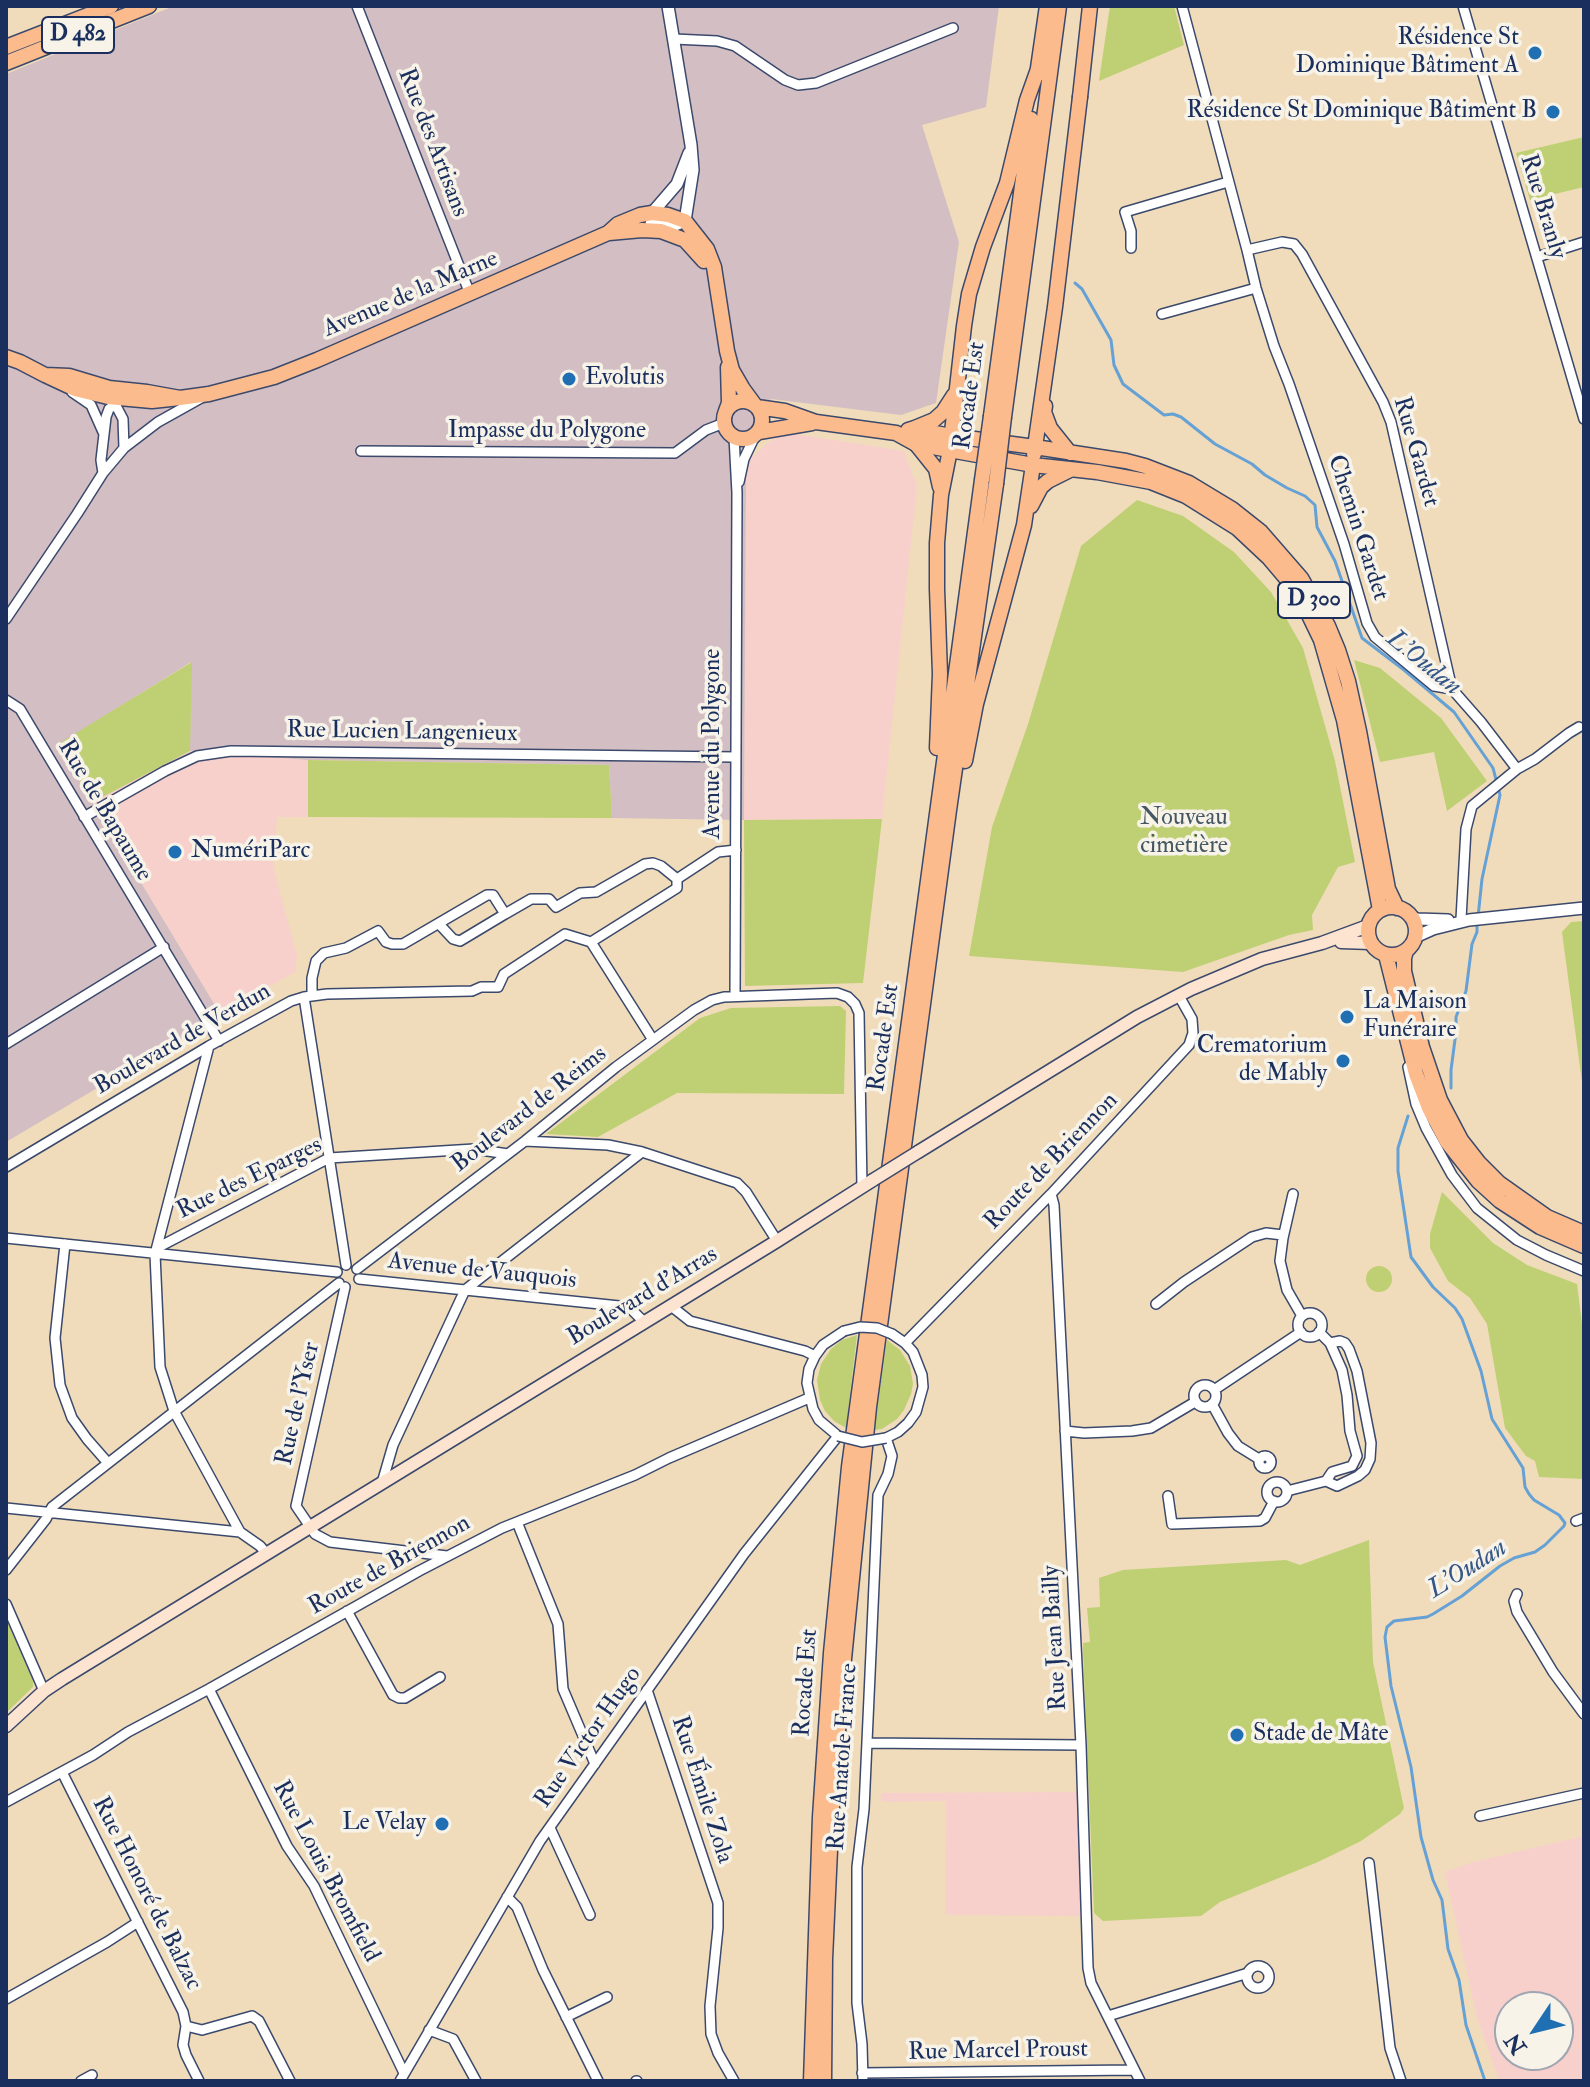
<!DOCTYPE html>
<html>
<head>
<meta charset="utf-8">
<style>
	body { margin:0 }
	#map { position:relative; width:1590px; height:2087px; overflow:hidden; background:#f0dcba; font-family:"IM FELL Double Pica",serif }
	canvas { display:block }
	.frame { position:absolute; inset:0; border:8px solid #1b2f5e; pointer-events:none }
	.north { position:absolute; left:1494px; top:1991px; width:80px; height:80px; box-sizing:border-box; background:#f7f3e8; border:2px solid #9fa5b1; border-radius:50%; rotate:235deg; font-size:22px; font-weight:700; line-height:32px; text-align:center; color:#1b2f5e }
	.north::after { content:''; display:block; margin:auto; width:28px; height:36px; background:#1f6fb2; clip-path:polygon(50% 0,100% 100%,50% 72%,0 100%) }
</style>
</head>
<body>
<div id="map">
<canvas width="1590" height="2087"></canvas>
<div class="frame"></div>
<div class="north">N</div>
</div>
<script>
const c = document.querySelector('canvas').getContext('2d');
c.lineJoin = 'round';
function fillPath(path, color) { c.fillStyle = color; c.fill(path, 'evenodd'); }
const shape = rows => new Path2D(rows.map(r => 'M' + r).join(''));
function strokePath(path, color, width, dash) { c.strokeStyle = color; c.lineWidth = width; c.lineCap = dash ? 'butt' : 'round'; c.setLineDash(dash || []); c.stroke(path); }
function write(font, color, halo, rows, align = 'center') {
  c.font = font + ' "IM FELL Double Pica",serif'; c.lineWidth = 7; c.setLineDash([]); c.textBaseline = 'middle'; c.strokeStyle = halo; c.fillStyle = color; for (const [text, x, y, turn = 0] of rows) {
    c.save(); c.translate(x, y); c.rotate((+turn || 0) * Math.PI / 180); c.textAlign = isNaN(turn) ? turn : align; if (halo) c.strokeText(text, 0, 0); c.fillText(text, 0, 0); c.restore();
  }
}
fillPath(shape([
	[795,434,904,451,917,486,882,819,744,820,746,471,750,460,766,444,778,437],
	[190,751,308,760,308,817,277,817,273,866,297,956,295,972,229,1010,216,1007,93,802],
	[1078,1792,1081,1916,945,1915,946,1801,882,1802,881,1793],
	[1584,1836,1584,2081,1499,2081,1476,2014,1445,1872,1473,1862],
	[1510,2007,1558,2007,1558,2055,1510,2055]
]), '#f7d0cc');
fillPath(shape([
	[174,6,999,6,986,107,922,125,959,242,936,403,901,415,771,399,746,471,744,820,612,818,609,765,308,760,190,751,191,662,58,745,216,1007,229,1010,6,1142,6,74]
]), '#d2bec3');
fillPath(shape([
	[1110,6,1174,6,1184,45,1099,81],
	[1584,137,1584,187,1530,200,1516,153],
	[1137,500,1183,516,1234,552,1271,592,1303,648,1335,761,1355,862,1338,867,1312,915,1313,930,1289,935,1183,972,969,956,992,827,1028,724,1081,546],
	[1354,660,1380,668,1441,718,1487,781,1447,811,1434,752,1380,762],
	[192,662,190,751,93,802,58,744],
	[308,760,609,765,612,818,308,817],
	[882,819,863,983,745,986,744,820],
	[1584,921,1584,1097,1562,932,1571,922],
	[840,1006,846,1011,844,1094,677,1093,598,1137,546,1134,700,1018,731,1008],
	[1442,1192,1493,1243,1527,1265,1577,1284,1584,1340,1584,1479,1539,1477,1535,1461,1526,1456,1505,1428,1487,1324,1470,1298,1448,1281,1430,1248,1430,1234],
	'1366 1279a13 13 0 1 1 26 0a13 13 0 1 1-26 0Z',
	[857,1335,846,1428,834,1421,825,1411,820,1400,817,1380,821,1364,831,1349,842,1340],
	[887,1340,900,1350,910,1366,913,1384,911,1394,904,1410,897,1419,882,1429,874,1430],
	[1369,1540,1373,1662,1404,1808,1400,1814,1361,1841,1318,1862,1220,1902,1201,1916,1103,1921,1094,1913,1083,1652,1083,1643,1090,1642,1087,1608,1100,1607,1099,1578,1123,1570,1286,1560,1300,1565],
	[6,1619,33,1681,33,1687,6,1713]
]), '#bed073');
strokePath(shape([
	[1075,283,1082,289,1111,340,1114,365,1123,384,1164,415,1173,414,1181,417,1215,444,1252,464,1265,475,1287,488,1305,496,1315,505,1317,527,1335,561,1362,638,1404,670,1454,712,1493,768,1500,795,1482,879,1478,917],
	[1451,1088,1451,1070,1456,1032,1456,1017,1466,991,1472,944,1477,932,1477,924],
	[1408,1116,1398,1148,1398,1171,1411,1257,1433,1287,1455,1308,1462,1319,1481,1371,1492,1419,1523,1468,1525,1487,1529,1494,1534,1500,1559,1515,1565,1523,1564,1526,1545,1545,1535,1552,1514,1558,1500,1566,1462,1596,1433,1614,1427,1617,1394,1621,1387,1627,1385,1637,1391,1686,1411,1767,1421,1837,1433,1880,1442,1900,1448,1949,1459,1980,1466,2025,1485,2081]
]), '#66a1d6', 3);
const minor = shape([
	[357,6,470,294],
	[1182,6,1247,250,1256,288,1274,346,1289,384,1344,544,1367,623,1375,637,1434,686,1452,689,1481,722,1517,769],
	[1463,6,1584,419],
	[674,39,717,41,735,46,785,80,798,85,816,83,953,28],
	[1131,248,1131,231,1125,212,1228,182],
	[1247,250,1282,242,1294,244,1302,254,1383,402,1391,422,1452,689],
	[1537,257,1584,242],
	[1162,314,1256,288],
	[72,392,91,405,103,432],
	[114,402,123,419,124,448],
	[734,437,737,493,735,996],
	[361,451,675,453,706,430,724,423],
	[103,473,101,460,106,417,109,409,124,397],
	[739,482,744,459,755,436],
	[6,619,77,514,103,473,124,448,158,422,201,398],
	[6,700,20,709,219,1041],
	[84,817,165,771,197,756,231,751,736,757],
	[1461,919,1466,829,1472,806,1517,769,1535,759,1569,733,1579,727],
	[439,924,453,939,460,941,505,914],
	[591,942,677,888,677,879],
	[312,996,312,978,316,961,324,953,346,948,378,931,386,942,392,944,403,944,487,895,493,895,505,914,531,899,549,899,556,907,580,893,596,892,645,864,653,863,661,866,677,879,718,852,736,850],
	[304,997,346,1265],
	[6,1044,164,947],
	[209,1046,155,1254,160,1367,174,1411,240,1532],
	[1408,1067,1416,1104,1426,1128,1452,1175,1477,1208,1517,1240,1546,1255,1584,1271],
	[525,1141,608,1145,642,1152,737,1183,746,1192,777,1241],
	[6,1167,209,1046,291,1001,304,997,327,994,472,991,481,987,498,987,504,974,565,934,591,942,653,1040],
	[1051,1194,1054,1205,1081,1745,1088,1968,1091,1983,1140,2081],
	[1293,1194,1283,1238,1280,1261,1287,1290,1302,1316],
	[6,1238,337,1272],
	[65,1244,55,1338,60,1385,72,1418,87,1439,108,1463],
	[157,1248,329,1158,474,1149,508,1154],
	[357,1269,525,1141,616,1067,694,1010,712,1000,724,997,837,993,848,997,855,1004,859,1013,862,1187],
	[359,1279,629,1307,643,1321],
	[345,1287,296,1506,315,1534,330,1542,447,1556],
	[1156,1304,1184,1282,1252,1237,1266,1233,1283,1235],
	[671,1306,690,1321,805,1351,815,1356],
	'1298 1325a12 12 0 1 1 24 0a12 12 0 1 1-24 0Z',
	[905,1343,1051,1194,1189,1045,1193,1033,1192,1019,1179,996],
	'1194 1396a11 11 0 1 1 22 0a11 11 0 1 1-22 0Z',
	[1214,1390,1301,1332],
	[1212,1404,1228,1433,1238,1446,1259,1459],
	[1065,1431,1084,1433,1132,1431,1151,1428,1195,1402],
	'1259 1462a6 6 0 1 1 12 0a6 6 0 1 1-12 0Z',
	[1326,1481,1337,1486,1358,1476,1365,1470,1370,1459,1371,1443,1357,1371,1349,1349,1345,1343,1340,1341,1330,1343],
	'1267 1492a10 10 0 1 1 20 0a10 10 0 1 1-20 0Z',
	[382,1483,393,1445,465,1290,642,1152],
	[1287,1491,1326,1481,1332,1472,1352,1466,1357,1456,1350,1431,1347,1395,1342,1370,1330,1343,1319,1332],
	[1168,1496,1172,1524,1260,1521,1265,1518,1274,1501],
	[6,1508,240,1532,260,1546,266,1553],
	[1576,1521,1584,1518],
	[517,1522,558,1624,563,1689,595,1764],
	[6,1570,46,1519,52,1507,339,1283],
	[1517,1594,1514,1601,1517,1612,1553,1672,1584,1714],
	[6,1604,44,1691],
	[347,1611,393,1695,399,1698,405,1698,440,1677],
	[209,1689,287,1846,314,1886,404,2073],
	[647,1690,718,1903,718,1928,710,2006,711,2034,718,2053,734,2081],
	[867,1743,1081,1745],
	[62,1772,183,2012,186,2026,183,2045,186,2055,199,2081],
	[6,1802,93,1755,128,1732,209,1689,419,1571,502,1528,635,1475,669,1458,809,1398],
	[1480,1816,1584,1793],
	[550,1828,590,1915],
	[1369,1863,1390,2048,1401,2081],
	[507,1897,517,1907,543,1970,598,2081],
	'1247 1977a11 11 0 1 1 22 0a11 11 0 1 1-22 0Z',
	[6,1999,107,1942,138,1922],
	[1108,2016,1248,1973],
	[566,2017,607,1997],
	[186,2026,202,2030,252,2016,259,2021,290,2081],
	[429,2030,453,2039,476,2081],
	[862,2073,1134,2070],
	[81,2081,92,2075],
	[400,2081,540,1841,744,1554,838,1436,819,1420,813,1409,807,1383,809,1369,815,1356,823,1345,844,1331],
	[636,2081,637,2081],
	[863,2081,862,2044,857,2003,857,1867,864,1809,878,1495,888,1474,892,1456,886,1438,898,1432,908,1423,916,1412,923,1387,922,1375,913,1352,905,1343,892,1334]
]);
const tertiary = shape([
	[652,213,677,184,689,153],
	[651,224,673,226,685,221,693,170,691,145,668,6],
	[1411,917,1417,919,1448,920],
	[1415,937,1433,929,1469,920,1584,908]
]);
const secondary = shape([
	[1341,942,1371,943],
	[918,1152,1137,1017,1191,989,1262,959,1322,943,1368,926],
	[6,1726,44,1691,62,1679,777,1241,873,1180]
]);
const primary = shape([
	[6,47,111,6],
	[6,63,149,6],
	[609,233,642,230,661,231,685,240,704,261],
	[6,357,20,362,45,375,75,389,108,397,152,401,180,398,147,392,109,388,69,376,45,375],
	[180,398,209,394,274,377,317,360,608,233,618,224,640,215,652,213,668,215,685,221,707,249,714,267,727,351,732,370,743,389,754,404],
	'724 420a19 19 0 1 1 38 0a19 19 0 1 1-38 0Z',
	[1045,406,1044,412,1050,428,1070,453],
	[757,407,785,411,816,422,896,433,916,444,1033,465,1097,472,1151,482,1186,496,1237,528,1269,558,1291,584,1307,611,1321,640,1344,720,1380,910],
	[726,411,729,403,728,367],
	[908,430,912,429,952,436,1035,447,1126,461,1145,466,1189,483,1232,509,1261,532,1301,578,1328,626,1338,650,1348,681,1359,731,1388,889,1397,908],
	[759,432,812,423],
	[1034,454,1055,307,1080,97],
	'1368 931a24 24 0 1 1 48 0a24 24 0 1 1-48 0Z',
	[1406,951,1404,958,1404,971,1422,1047,1440,1100,1461,1140,1479,1163,1499,1183,1547,1217,1584,1233],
	[1386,955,1416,1074,1429,1108,1447,1142,1478,1181,1500,1201,1540,1227,1584,1246]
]);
const trunk = shape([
	[1037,75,1047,6],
	[1080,97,1090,6],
	[991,416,1031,119],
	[1004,417,1059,6],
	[912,429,934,420,943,412,954,395],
	[916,444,936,469,940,487],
	[1031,506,1041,487,1048,481,1070,470],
	[937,748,940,674,937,589,937,543,941,495,950,450,964,326,969,294,983,247,1007,183,1027,100,1038,69],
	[965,761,976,704,1024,525,1033,465],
	[811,2081,820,1817,831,1653,849,1467,982,480],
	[824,2081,825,1959,832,1806,843,1669,869,1407,949,810,996,484]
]);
strokePath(minor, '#3b496c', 12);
strokePath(tertiary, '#3b496c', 14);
strokePath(secondary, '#3b496c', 15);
strokePath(primary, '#3b496c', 17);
strokePath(trunk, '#3b496c', 17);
strokePath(minor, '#fff', 9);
strokePath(tertiary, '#fff', 11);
strokePath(secondary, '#fde4d1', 12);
strokePath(primary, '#fbbb8c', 14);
strokePath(trunk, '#fbbb8c', 14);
const minorBridge = shape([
	[844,1331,860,1327,877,1328,892,1334],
	[838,1436,862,1442,886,1438]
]);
const secondaryBridge = shape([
	[873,1180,918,1152]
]);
const trunkBridge = shape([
	[982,480,991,416],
	[996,484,1004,417]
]);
strokePath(minorBridge, '#3b496c', 12, []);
strokePath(secondaryBridge, '#3b496c', 15, []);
strokePath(trunkBridge, '#3b496c', 17, []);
strokePath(minorBridge, '#fff', 9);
strokePath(secondaryBridge, '#fde4d1', 12);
strokePath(trunkBridge, '#fbbb8c', 14);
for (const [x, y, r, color] of [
	[1535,53,8,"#1f6fb2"],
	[1553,112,8,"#1f6fb2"],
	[569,379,8,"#1f6fb2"],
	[175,852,8,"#1f6fb2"],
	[1347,1017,8,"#1f6fb2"],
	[1343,1061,8,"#1f6fb2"],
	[1237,1735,8,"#1f6fb2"],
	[442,1824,8,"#1f6fb2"]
]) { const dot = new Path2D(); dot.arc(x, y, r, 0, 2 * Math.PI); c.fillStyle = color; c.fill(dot); strokePath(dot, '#f7f3e8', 3); }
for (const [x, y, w] of [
	[78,35,72],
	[1314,600,72]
]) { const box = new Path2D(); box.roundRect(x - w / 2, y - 18, w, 36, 6); c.fillStyle = '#f7f3e8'; c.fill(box); strokePath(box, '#1b2f5e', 2); }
write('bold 22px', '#1b2f5e', null, [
	["D 482",78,35],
	["D 300",1314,600]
]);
write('24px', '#1b2f5e', '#f7f3e8', [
	["Résidence St",1519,39],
	["Dominique Bâtiment A",1519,67],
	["Résidence St Dominique Bâtiment B",1537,112],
	["Evolutis",585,379,"left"],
	["NumériParc",191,852,"left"],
	["La Maison",1363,1003,"left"],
	["Funéraire",1363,1031,"left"],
	["Crematorium",1327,1047],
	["de Mably",1327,1075],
	["Stade de Mâte",1253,1735,"left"],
	["Le Velay",426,1824]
], 'right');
write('24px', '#1b2f5e', '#f7f3e8', [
	["Rue des Artisans",432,143,69],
	["Rue Branly",1542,207,73],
	["Avenue de la Marne",411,295,-23],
	["Rocade Est",971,396,-82],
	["Impasse du Polygone",547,432],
	["Rue Gardet",1415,452,74],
	["Chemin Gardet",1357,528,72],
	["Rue Lucien Langenieux",402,733,1],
	["Avenue du Polygone",714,744,-90],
	["Rue de Bapaume",104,811,59],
	["Rocade Est",885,1038,-82],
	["Boulevard de Verdun",183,1040,-30],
	["Boulevard de Reims",530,1110,-38],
	["Route de Briennon",1052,1162,-46],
	["Rue des Eparges",250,1179,-26],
	["Avenue de Vauquois",482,1272,6],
	["Boulevard d'Arras",643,1297,-31],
	["Rue de l'Yser",299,1404,-77],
	["Route de Briennon",390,1566,-29],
	["Rue Jean Bailly",1056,1638,-93],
	["Rocade Est",807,1683,-86],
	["Rue Victor Hugo",589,1738,-55],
	["Rue Anatole France",844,1757,-86],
	["Rue Émile Zola",701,1790,72],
	["Rue Louis Bromfield",325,1872,62],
	["Rue Honoré de Balzac",146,1894,63],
	["Rue Marcel Proust",998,2052,-1]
]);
write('24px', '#445763', '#f7f3e8', [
	["Nouveau",1184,819],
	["cimetière",1184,847]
]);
write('italic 26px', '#355788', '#f7f3e8', [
	["L'Oudan",1423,664,39],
	["L'Oudan",1468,1570,-32]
]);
</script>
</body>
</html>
